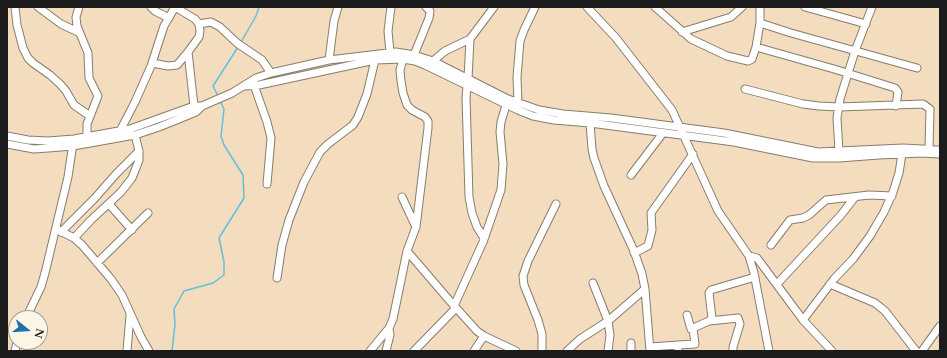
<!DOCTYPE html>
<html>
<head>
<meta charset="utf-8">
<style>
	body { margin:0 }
	#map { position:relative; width:947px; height:358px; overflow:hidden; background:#f4dcbe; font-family:Cardo,serif }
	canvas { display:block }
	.frame { position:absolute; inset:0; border:8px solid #1c1c1c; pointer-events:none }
	.north { position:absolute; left:8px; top:310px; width:40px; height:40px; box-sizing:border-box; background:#fcf5e5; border:1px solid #a29e95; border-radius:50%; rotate:107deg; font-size:11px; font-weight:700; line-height:16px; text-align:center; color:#1c1c1c }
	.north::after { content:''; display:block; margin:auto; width:14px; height:18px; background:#1f6fb2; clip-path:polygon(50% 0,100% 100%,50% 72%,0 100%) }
</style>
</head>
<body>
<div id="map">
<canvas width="947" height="358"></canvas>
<div class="frame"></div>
<div class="north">N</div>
</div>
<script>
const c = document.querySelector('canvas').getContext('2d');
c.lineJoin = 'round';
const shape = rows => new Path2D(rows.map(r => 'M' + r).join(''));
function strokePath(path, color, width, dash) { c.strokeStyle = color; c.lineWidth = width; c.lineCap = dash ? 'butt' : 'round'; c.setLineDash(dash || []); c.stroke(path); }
strokePath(shape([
	[241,42,256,16,259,7],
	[218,96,213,86,238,47],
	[172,351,175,324,174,309,184,291,213,283,224,275,224,262,219,238,244,198,243,175,224,145,221,136,224,109,220,101]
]), '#5fc2dd', 1.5);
const minor = shape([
	[15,7,17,25,23,48,28,58,33,63,50,75,60,84,66,91,74,105,90,116],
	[38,7,61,24,78,32],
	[79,7,76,17,77,26,88,53,89,78,98,96,87,124,87,136],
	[151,7,155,11,169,18],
	[175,7,195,19,199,24,200,31,199,37,188,52,194,106],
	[587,7,616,38,672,110,718,211,749,256,754,273,769,351],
	[655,7,691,39,727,56,748,61,752,59,756,47,760,23,760,7],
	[805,7,866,24],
	[760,23,791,33,917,68],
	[199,24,211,22,220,27,237,43,262,60,271,73],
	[682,32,731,17,742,7],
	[756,47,834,69,895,88,898,92,896,106],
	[390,52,388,31,391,7],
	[414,55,429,18,430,11,426,7],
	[329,60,334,21,338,7],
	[433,61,445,51,470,39],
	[152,63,168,66,177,65,188,52],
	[468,79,470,39,494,7],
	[254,85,267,122,271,138,267,184],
	[245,86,259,85,375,60,403,59,415,61,425,65,518,110,533,116,554,120,590,123,734,142,813,158,839,158,879,155,921,153,940,154],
	[467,86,466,97,469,197,472,213,477,227,484,238],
	[745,89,803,104,819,106,839,107,923,104,930,109,929,148],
	[518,103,517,77,520,41,524,30,535,7],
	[590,123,592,149,594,158,604,186,634,251,642,274,645,289,650,351],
	[120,131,135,102,151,66,164,26,175,7],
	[7,136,28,140,48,141,74,139,130,129,194,106,202,106],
	[7,144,34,149,48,148,73,146,135,135,159,127,196,112,202,106,232,93,256,78,271,73,329,60,396,52,414,55,433,61,508,99,539,110,563,114,611,118,724,133,818,152,903,148,940,150],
	[839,151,837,118,840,99,855,51,872,7],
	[631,175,663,133],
	[402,197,416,227],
	[109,204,132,230],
	[56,229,74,238,82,245,111,279,122,295,141,337,149,351],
	[61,232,95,198,116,174,139,151],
	[74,238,91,220,121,192,132,178,139,160,139,151,135,135],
	[771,245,790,220,803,218,809,215,826,200,869,195,892,196],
	[407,251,449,300,477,331,484,336,516,351],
	[634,253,648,246,652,230,651,213,693,154],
	[749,256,757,258,803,320,832,351],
	[97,263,148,213],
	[277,278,282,245,289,220,304,182,320,152,328,144,353,125,358,117,367,94,375,60],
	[593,283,608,321,610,335,608,351],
	[777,284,841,215,855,197],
	[830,284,875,303,885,311,916,351],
	[454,306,483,242,501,190,503,164,500,132,501,122,506,105],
	[687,315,691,329,709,321,738,318,740,324,733,347,733,351],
	[26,318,41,287,45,273,68,177,73,143],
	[803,320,834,279,853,259,870,236,884,212,893,192,899,173,902,154],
	[709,321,712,318,709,293,711,290,755,277],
	[631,343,631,351],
	[650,347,678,345],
	[15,351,17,342],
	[127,351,130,315],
	[370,351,389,328,393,319,407,251,416,227,428,128,428,121,425,117,412,110,407,105,403,93,401,81,400,70,403,59],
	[386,351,390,335,389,328],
	[414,351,456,308],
	[474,351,484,336],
	[542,351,542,334,538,320,524,285,523,276,528,261,556,204],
	[567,351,580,339,608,321,645,289],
	[678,351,678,345,695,344,693,328],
	[922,351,940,326]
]);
strokePath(minor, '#887c6d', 9);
strokePath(minor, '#fff', 7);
</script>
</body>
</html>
